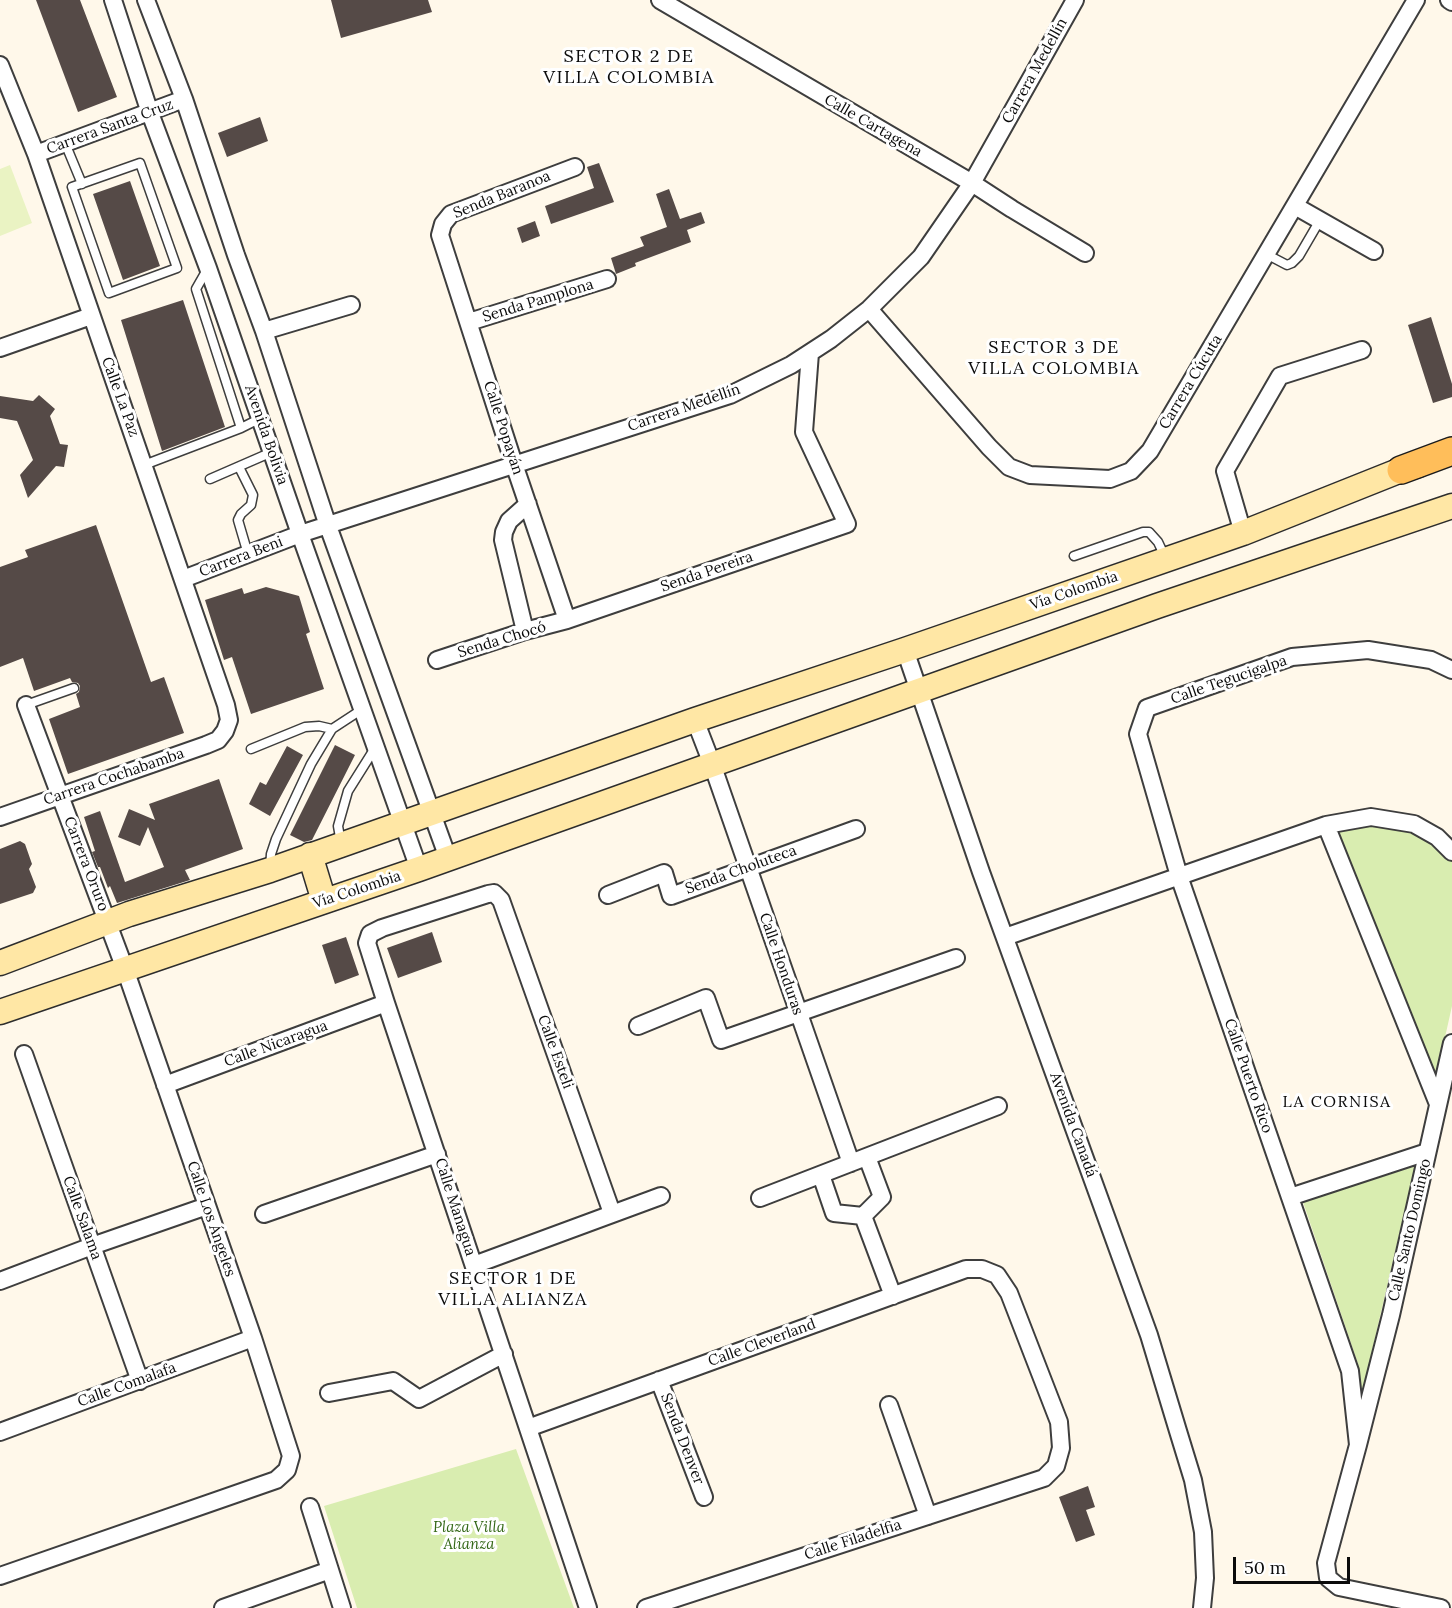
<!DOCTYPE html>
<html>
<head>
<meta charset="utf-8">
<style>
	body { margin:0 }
	#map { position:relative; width:1452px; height:1608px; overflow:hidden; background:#fff8ea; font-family:Lora,serif }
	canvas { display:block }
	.scale { position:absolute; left:1233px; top:1557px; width:117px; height:27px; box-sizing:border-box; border:3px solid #0b0b0b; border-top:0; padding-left:8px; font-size:18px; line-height:21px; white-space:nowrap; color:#0b0b0b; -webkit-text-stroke:4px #fff; paint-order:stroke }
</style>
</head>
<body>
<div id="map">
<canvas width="1452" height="1608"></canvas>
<div class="scale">50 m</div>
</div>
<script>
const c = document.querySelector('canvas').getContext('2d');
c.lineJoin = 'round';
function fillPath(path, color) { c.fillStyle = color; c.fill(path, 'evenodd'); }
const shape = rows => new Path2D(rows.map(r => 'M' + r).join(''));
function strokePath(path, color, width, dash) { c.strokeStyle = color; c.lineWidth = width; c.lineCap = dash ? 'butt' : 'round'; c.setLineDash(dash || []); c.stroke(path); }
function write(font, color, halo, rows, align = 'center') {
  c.font = font + ' Lora,serif'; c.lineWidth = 6; c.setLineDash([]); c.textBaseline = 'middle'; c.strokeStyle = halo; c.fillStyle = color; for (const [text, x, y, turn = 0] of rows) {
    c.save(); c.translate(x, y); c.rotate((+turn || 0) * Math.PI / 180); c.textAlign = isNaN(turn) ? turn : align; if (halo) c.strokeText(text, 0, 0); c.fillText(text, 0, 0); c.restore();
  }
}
fillPath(shape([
	[1373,823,1410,832,1433,844,1452,861,1452,1006,1435,1082,1334,830],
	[1415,1166,1362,1394,1358,1364,1303,1202],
	[516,1449,574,1608,357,1608,324,1506]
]), '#d9edb0');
fillPath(shape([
	[10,165,32,223,0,236,0,169]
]), '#eaf3c3');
fillPath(shape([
	[36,0,80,0,117,97,78,112],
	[331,0,428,0,432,12,341,38],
	[260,117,268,141,227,157,218,133],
	[599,163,614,202,551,224,545,206,594,188,587,167],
	[130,181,160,266,123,280,93,194],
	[669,189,680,219,701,212,705,223,687,230,691,242,635,263,636,266,616,274,611,258,644,246,640,237,667,227,656,194],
	[535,221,540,236,522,243,517,228],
	[183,300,225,427,162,451,121,320],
	[1431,317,1452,384,1452,397,1433,403,1408,325],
	[39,395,55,409,50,416,60,444,68,445,64,467,56,466,28,498,20,475,33,460,17,421,0,418,0,396,33,401],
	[96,525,151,682,164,677,184,733,68,774,49,719,80,707,76,694,79,692,80,686,78,683,72,682,70,678,34,691,23,658,0,667,0,567,28,557,25,550],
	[266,587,299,596,310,632,306,634,324,689,251,714,232,657,224,660,205,600,242,588,244,594],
	[335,745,355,755,312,840,304,842,290,835],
	[287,746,303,755,270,816,249,804,260,782,266,785],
	[219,779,243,849,185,870,190,880,117,903,110,886,108,888,100,867,98,867,92,852,95,851,84,817,100,811,125,882,164,867,148,827,140,846,118,837,129,809,155,820,149,804],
	[20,841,25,844,32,864,29,869,36,887,33,893,0,904,0,849],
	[432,932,442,962,398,978,387,948],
	[346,937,359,975,335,984,322,945],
	[1088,1486,1095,1507,1086,1510,1095,1535,1076,1542,1059,1497]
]), '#554a47');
const service = shape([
	[65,143,82,184],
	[140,163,177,268,109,293,72,187,140,163],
	[1266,254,1287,265,1292,263,1299,256,1320,220],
	[208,268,196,289,241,428,261,418],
	[144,465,241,428],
	[239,467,253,495,251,505,241,514,238,520,248,554],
	[210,479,272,452],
	[1074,556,1143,532,1149,532,1158,542,1166,559],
	[26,705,74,688],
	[251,749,305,727,319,726,332,729],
	[341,843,338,826,348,791,375,748],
	[270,868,271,854,276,839,311,764,332,729,361,710]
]);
const minor = shape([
	[113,0,150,113,208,268,300,534,419,869],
	[146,0,184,99,236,255,264,331,328,526,448,858],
	[660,0,972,183,1012,209,1085,253],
	[1449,0,1452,2],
	[0,65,36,154,226,705,229,720,225,731,218,740,206,745,0,817],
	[36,154,184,99],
	[1295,206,1374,251],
	[869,309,989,447,1009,467,1030,475,1110,479,1131,471,1150,451,1416,0],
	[469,322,607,279],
	[264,331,351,305],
	[0,348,91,316],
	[1243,533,1225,471,1280,376,1362,350],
	[183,579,300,534,730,395,791,365,831,339,869,309,921,257,972,183,1075,0],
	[567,620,514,464,440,235,443,224,451,214,575,167],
	[525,631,503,540,504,532,509,521,528,504],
	[905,650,981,872,1149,1335,1178,1431,1193,1480,1203,1532,1205,1578,1202,1608],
	[437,660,525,631,567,620,847,524,804,432,810,353],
	[695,720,712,764,851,1163],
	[1326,825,1438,1104],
	[608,895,664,873,671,896,856,829],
	[1005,937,1326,825,1371,817,1414,824,1437,837,1452,852],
	[638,1026,706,998,721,1040,956,958],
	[24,1054,140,1381],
	[165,1085,386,1003],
	[821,1175,834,1213,863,1216,882,1197,867,1157],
	[1290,1197,1427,1152],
	[760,1198,998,1106],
	[264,1214,437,1154],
	[863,1216,893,1296],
	[474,1265,661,1196],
	[0,1281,92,1246,207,1206],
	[659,1380,704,1497],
	[329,1393,393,1381,419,1399,504,1354],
	[889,1405,928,1516],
	[528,1428,966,1269,982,1269,997,1275,1009,1293,1059,1422,1061,1448,1056,1466,1044,1478,646,1608],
	[0,1432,253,1338],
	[1358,1445,1350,1371,1179,876,1138,734,1147,708,1292,657,1368,650,1431,660,1452,670],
	[310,1507,342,1608],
	[0,1576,276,1480,287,1470,291,1456,253,1338,125,969,26,705],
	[223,1608,330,1570],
	[588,1608,386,1003,367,943,370,934,382,928,488,894,494,893,501,900,612,1213],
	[1441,1608,1339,1587,1328,1578,1326,1563,1358,1445,1391,1315,1452,1043]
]);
const secondary = shape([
	[310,855,324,901],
	[0,963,129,914,270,870,695,720,905,650,1243,533,1401,470,1418,465],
	[0,1012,419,869,1157,606,1452,506]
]);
const primary = shape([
	[1401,470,1452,451]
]);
strokePath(service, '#3e3e3e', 11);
strokePath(minor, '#3e3e3e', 20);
strokePath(secondary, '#2d2d2d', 27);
strokePath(primary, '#1c1c1c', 30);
strokePath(service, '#fff', 8);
strokePath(minor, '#fff', 16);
strokePath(secondary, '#ffe7a5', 24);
strokePath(primary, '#ffbe5a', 27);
write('15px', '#0b0b0b', '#fff', [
	["Carrera Medellín",1035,71,-61],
	["Calle Cartagena",873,126,30],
	["Carrera Santa Cruz",110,127,-20],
	["Senda Baranoa",502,195,-22],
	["Senda Pamplona",538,301,-17],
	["Carrera Cúcuta",1191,382,-59],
	["Calle La Paz",120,397,70],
	["Carrera Medellín",684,408,-19],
	["Calle Popayán",503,428,72],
	["Avenida Bolivia",266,435,71],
	["Carrera Beni",241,557,-21],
	["Senda Pereira",707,572,-19],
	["Vía Colombia",1074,591,-19],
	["Senda Chocó",502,640,-17],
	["Calle Tegucigalpa",1229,680,-19],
	["Carrera Cochabamba",114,777,-19],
	["Carrera Oruro",86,864,69],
	["Senda Choluteca",741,870,-20],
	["Vía Colombia",357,890,-18],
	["Calle Honduras",781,964,71],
	["Calle Nicaragua",276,1044,-20],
	["Calle Esteli",555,1052,70],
	["Calle Puerto Rico",1248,1076,71],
	["Avenida Canadá",1073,1125,70],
	["Calle Managua",455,1207,72],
	["Calle Salama",82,1218,70],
	["Calle Los Ángeles",211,1219,71],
	["Calle Santo Domingo",1410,1230,-77],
	["Calle Cleverland",762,1343,-20],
	["Calle Comalafa",127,1385,-20],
	["Senda Denver",682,1439,69],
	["Calle Filadelfia",853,1540,-18]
]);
write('italic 15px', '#346817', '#fff', [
	["Plaza Villa",469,1528],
	["Alianza",469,1545]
]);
c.letterSpacing = '1.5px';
write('16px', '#0b0b0b', '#fff', [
	["LA CORNISA",1337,1102]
]);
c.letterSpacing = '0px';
c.letterSpacing = '1.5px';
write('18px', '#0b0b0b', '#fff', [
	["SECTOR 2 DE",629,57],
	["VILLA COLOMBIA",629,78],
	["SECTOR 3 DE",1054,348],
	["VILLA COLOMBIA",1054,369],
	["SECTOR 1 DE",513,1279],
	["VILLA ALIANZA",513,1300]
]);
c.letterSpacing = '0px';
</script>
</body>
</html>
